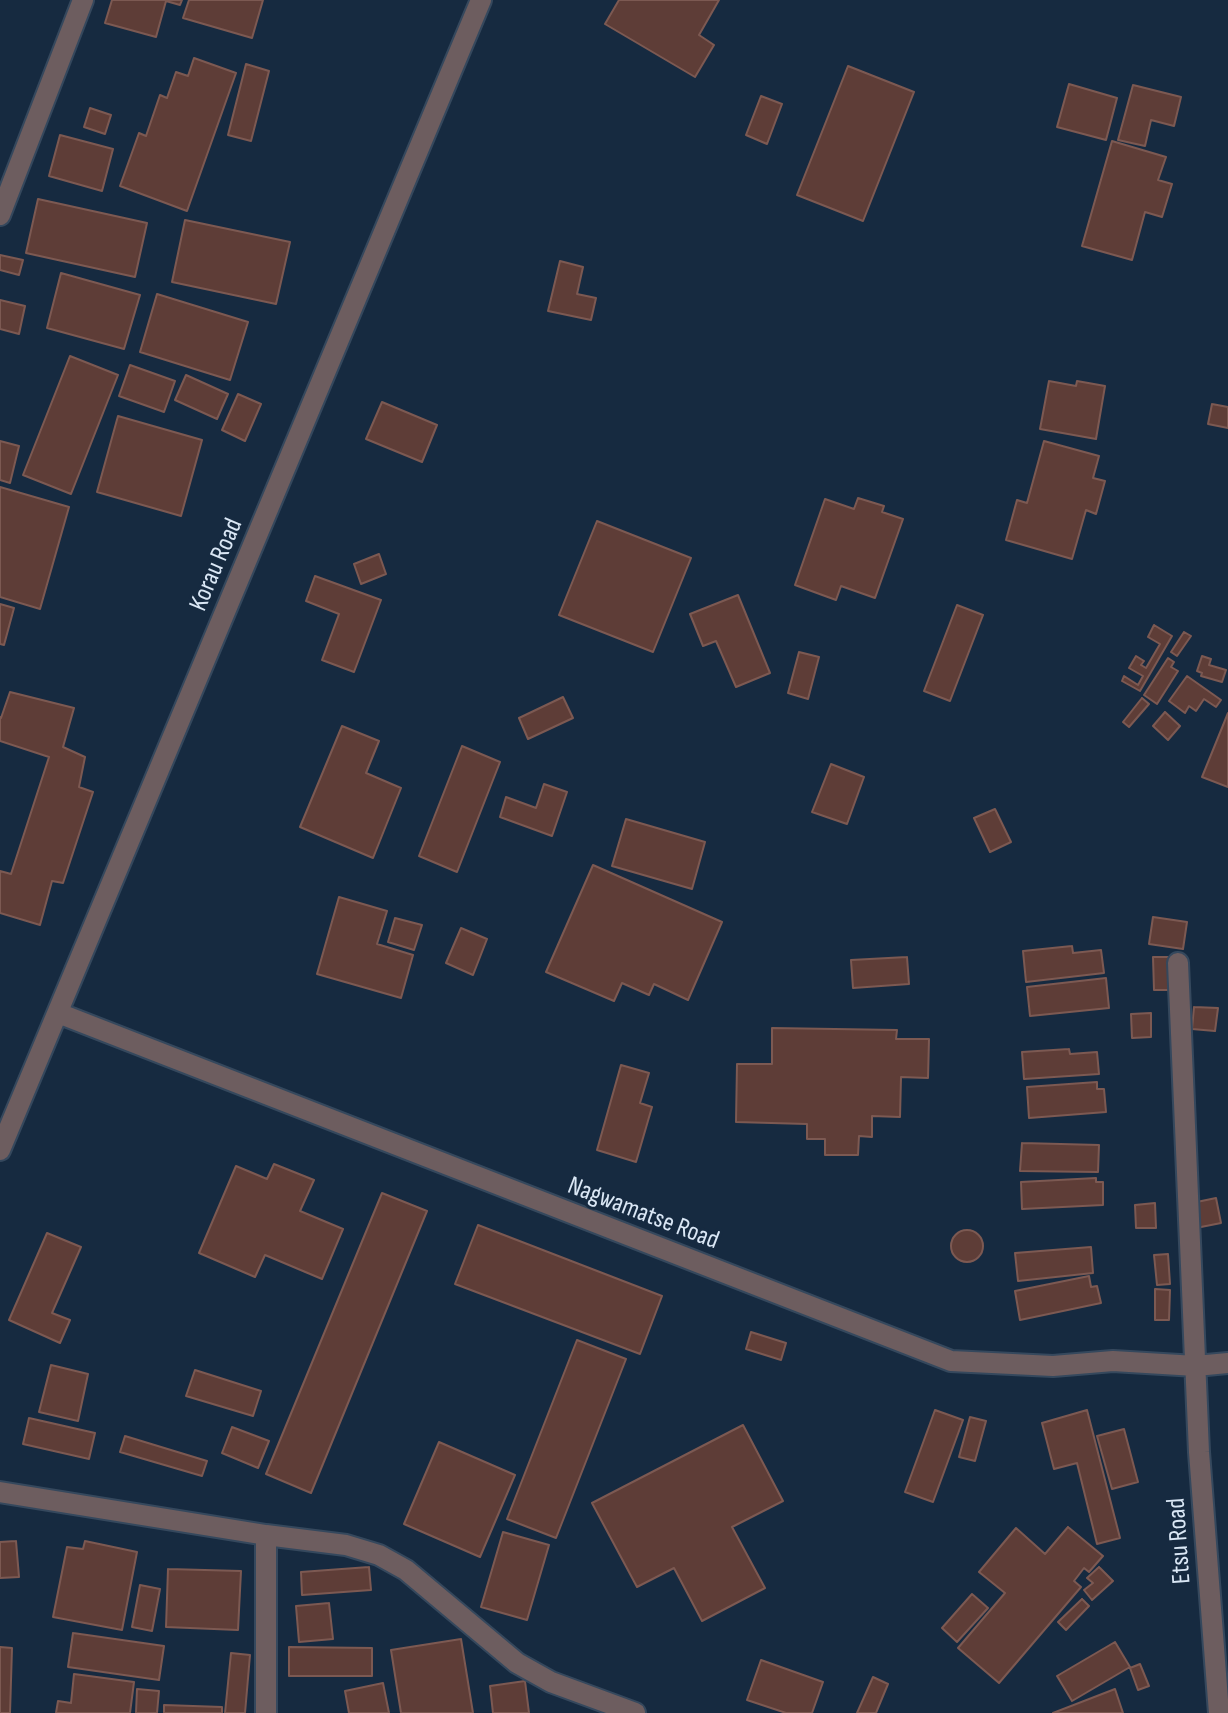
<!DOCTYPE html>
<html>
<head>
<meta charset="utf-8">
<style>
	body { margin:0 }
	canvas { display:block; background:#162a40 }
</style>
</head>
<body>
<canvas width="1228" height="1713"></canvas>
<script>
const c = document.querySelector('canvas').getContext('2d');
c.lineJoin = 'round';
function fillPath(path, color) { c.fillStyle = color; c.fill(path, 'evenodd'); }
const shape = rows => new Path2D(rows.map(r => 'M' + r).join(''));
function strokePath(path, color, width, dash) { c.strokeStyle = color; c.lineWidth = width; c.lineCap = dash ? 'butt' : 'round'; c.setLineDash(dash || []); c.stroke(path); }
function write(font, color, halo, rows, align = 'center') {
  c.font = font + ' "Sofia Sans Condensed",sans-serif'; c.lineWidth = 6; c.setLineDash([]); c.textBaseline = 'middle'; c.strokeStyle = halo; c.fillStyle = color; for (const [text, x, y, turn = 0] of rows) {
    c.save(); c.translate(x, y); c.rotate((+turn || 0) * Math.PI / 180); c.textAlign = isNaN(turn) ? turn : align; if (halo) c.strokeText(text, 0, 0); c.fillText(text, 0, 0); c.restore();
  }
}
const building = shape([
	[112,0,182,0,180,5,166,1,156,37,105,23,112,0],
	[189,0,263,0,252,38,183,18,189,0],
	[619,0,719,0,699,35,714,45,695,77,605,24,619,0],
	[194,58,236,73,187,211,120,186,139,133,146,136,160,95,167,98,176,72,188,76,194,58],
	[246,64,269,71,251,141,228,135,246,64],
	[848,66,914,92,863,221,797,195,848,66],
	[1069,84,1117,98,1106,140,1057,127,1069,84],
	[1133,85,1181,97,1174,126,1151,120,1145,146,1118,140,1133,85],
	[761,96,782,104,767,144,746,135,761,96],
	[90,108,111,115,105,134,84,127,90,108],
	[60,135,113,149,102,191,49,176,60,135],
	[1112,141,1166,157,1158,180,1172,184,1162,217,1145,212,1132,260,1082,246,1112,141],
	[38,199,147,223,135,277,26,253,38,199],
	[185,220,290,242,276,304,172,282,185,220],
	[0,255,23,260,19,275,0,270,0,255],
	[560,261,583,267,577,294,596,298,591,320,548,311,560,261],
	[61,273,140,295,124,349,47,328,61,273],
	[157,294,248,322,230,380,140,352,157,294],
	[0,300,25,306,19,334,0,329,0,300],
	[70,356,118,375,71,494,23,475,70,356],
	[130,365,175,381,164,412,119,396,130,365],
	[186,375,228,394,217,419,175,400,186,375],
	[1049,381,1076,386,1077,381,1105,386,1096,439,1040,429,1049,381],
	[238,394,261,404,245,441,222,430,238,394],
	[382,402,437,425,422,462,366,439,382,402],
	[1212,404,1228,407,1228,428,1208,424,1212,404],
	[118,416,202,440,181,516,97,492,118,416],
	[0,441,19,446,10,483,0,480,0,441],
	[1044,441,1099,456,1093,478,1105,481,1096,514,1086,510,1072,559,1006,540,1017,500,1027,503,1044,441],
	[0,487,69,507,40,609,0,597,0,487],
	[858,498,884,506,882,512,903,519,875,598,841,586,836,600,795,585,825,499,854,509,858,498],
	[597,521,691,558,653,652,559,615,597,521],
	[379,554,386,574,361,584,354,564,379,554],
	[315,576,381,600,354,672,322,660,339,614,306,601,315,576],
	[738,595,770,673,736,687,716,641,703,646,690,614,738,595],
	[0,604,14,608,4,645,0,644,0,604],
	[957,605,983,615,950,701,924,691,957,605],
	[1154,625,1172,636,1140,691,1122,681,1124,676,1138,685,1143,676,1129,668,1136,656,1144,661,1141,665,1146,668,1160,644,1148,637,1154,625],
	[1184,632,1191,636,1177,656,1171,652,1184,632],
	[799,652,819,657,808,699,788,693,799,652],
	[1202,656,1211,659,1209,665,1226,670,1222,682,1201,676,1202,673,1197,671,1202,656],
	[1168,658,1174,662,1171,667,1178,671,1157,704,1144,695,1168,658],
	[1187,676,1221,700,1216,707,1204,699,1196,711,1189,706,1185,713,1169,701,1187,676],
	[10,692,74,708,63,747,85,757,79,787,93,792,63,883,52,881,40,925,0,913,0,871,11,874,49,757,0,741,0,717,1,718,10,692],
	[563,697,573,718,528,739,519,718,563,697],
	[1142,698,1149,704,1129,727,1123,722,1142,698],
	[1165,712,1180,726,1168,740,1153,726,1165,712],
	[1228,713,1228,787,1202,777,1228,713],
	[342,726,379,741,366,773,401,788,373,858,300,827,342,726],
	[462,746,500,762,457,872,419,856,462,746],
	[831,764,864,777,847,824,812,812,831,764],
	[544,784,567,792,552,836,500,817,506,797,536,808,544,784],
	[995,809,1011,842,990,852,974,818,995,809],
	[626,819,705,842,692,889,612,866,626,819],
	[593,865,722,922,688,1000,654,984,649,995,622,983,614,1001,546,972,593,865],
	[339,897,387,911,377,944,413,955,401,998,317,974,339,897],
	[1153,917,1187,922,1183,949,1149,944,1153,917],
	[395,918,422,925,414,950,388,942,395,918],
	[461,928,487,939,473,975,446,963,461,928],
	[1072,946,1073,953,1101,950,1104,973,1026,982,1023,951,1072,946],
	[907,957,909,984,853,988,851,960,907,957],
	[1153,957,1168,957,1170,990,1154,990,1153,957],
	[1106,978,1109,1008,1030,1016,1027,987,1106,978],
	[1194,1007,1218,1008,1215,1031,1192,1029,1194,1007],
	[1151,1013,1151,1037,1132,1038,1131,1014,1151,1013],
	[772,1028,897,1030,896,1039,929,1039,928,1078,901,1077,900,1117,872,1116,872,1137,859,1136,858,1155,825,1155,825,1139,807,1139,807,1124,736,1122,737,1064,772,1064,772,1028],
	[1069,1049,1070,1054,1097,1052,1099,1074,1024,1079,1022,1052,1069,1049],
	[621,1065,649,1073,640,1103,652,1107,636,1162,597,1150,621,1065],
	[1097,1082,1097,1089,1104,1089,1106,1112,1029,1118,1027,1087,1097,1082],
	[1022,1143,1099,1145,1098,1172,1020,1171,1022,1143],
	[274,1164,314,1180,300,1211,343,1229,322,1279,265,1255,255,1277,199,1253,236,1166,267,1179,274,1164],
	[1096,1178,1096,1182,1103,1182,1103,1205,1022,1209,1021,1182,1096,1178],
	[382,1193,427,1211,311,1493,266,1474,382,1193],
	[1216,1198,1221,1223,1196,1228,1192,1203,1216,1198],
	[1155,1203,1156,1228,1136,1228,1135,1205,1155,1203],
	[478,1225,662,1296,640,1354,455,1284,478,1225],
	'951 1246a16 16 0 1 1 32 0a16 16 0 1 1-32 0Z',
	[47,1233,81,1247,52,1313,70,1320,60,1343,9,1320,47,1233],
	[1091,1247,1093,1273,1018,1281,1015,1253,1091,1247],
	[1168,1254,1170,1284,1157,1285,1154,1255,1168,1254],
	[1089,1276,1091,1287,1097,1286,1101,1303,1020,1320,1015,1291,1089,1276],
	[1155,1289,1170,1290,1169,1320,1155,1320,1155,1289],
	[751,1332,786,1343,781,1360,746,1349,751,1332],
	[577,1340,626,1359,556,1538,507,1519,577,1340],
	[51,1365,88,1374,78,1421,39,1412,51,1365],
	[195,1370,261,1391,253,1416,186,1396,195,1370],
	[935,1410,963,1420,933,1502,905,1492,935,1410],
	[1087,1410,1120,1538,1097,1544,1077,1463,1054,1469,1042,1423,1087,1410],
	[970,1417,986,1421,975,1461,959,1457,970,1417],
	[29,1418,95,1433,89,1459,23,1444,29,1418],
	[743,1425,783,1501,732,1527,765,1588,702,1621,674,1568,637,1587,592,1503,743,1425],
	[232,1427,269,1441,258,1468,222,1453,232,1427],
	[1124,1429,1138,1482,1112,1489,1097,1436,1124,1429],
	[125,1436,207,1461,202,1476,120,1452,125,1436],
	[439,1442,515,1475,480,1557,404,1524,439,1442],
	[1068,1527,1103,1556,1089,1572,1084,1568,1074,1581,1081,1587,999,1683,958,1648,1005,1593,979,1572,1016,1528,1045,1554,1068,1527],
	[503,1532,549,1545,527,1620,481,1607,503,1532],
	[16,1541,19,1577,0,1578,0,1542,16,1541],
	[85,1541,137,1552,122,1630,53,1617,67,1547,83,1549,85,1541],
	[369,1567,371,1590,302,1595,301,1572,369,1567],
	[1099,1567,1113,1581,1092,1600,1084,1590,1093,1583,1087,1578,1099,1567],
	[168,1569,241,1571,238,1630,166,1627,168,1569],
	[140,1585,160,1589,152,1631,132,1627,140,1585],
	[972,1594,988,1608,957,1642,942,1628,972,1594],
	[1082,1599,1089,1606,1066,1630,1058,1622,1082,1599],
	[329,1603,333,1639,299,1642,296,1606,329,1603],
	[73,1633,164,1646,159,1680,68,1667,73,1633],
	[461,1639,473,1713,401,1713,391,1650,461,1639],
	[1115,1642,1130,1667,1072,1701,1057,1676,1115,1642],
	[0,1647,12,1648,10,1713,0,1713,0,1647],
	[289,1647,372,1648,372,1676,289,1676,289,1647],
	[231,1653,250,1655,245,1713,225,1713,231,1653],
	[761,1660,823,1682,812,1713,786,1713,747,1700,761,1660],
	[1140,1664,1149,1686,1138,1690,1130,1668,1140,1664],
	[74,1674,134,1682,130,1713,56,1713,58,1701,71,1703,74,1674],
	[873,1677,888,1684,876,1713,857,1713,873,1677],
	[525,1681,529,1713,493,1713,490,1686,525,1681],
	[383,1683,389,1713,349,1713,345,1691,383,1683],
	[137,1689,159,1691,157,1713,136,1713,137,1689],
	[1115,1689,1123,1713,1053,1713,1115,1689],
	[164,1705,222,1707,222,1713,164,1713,164,1705]
]);
fillPath(building, '#5e3d37');
strokePath(building, '#7c5952', 2);
const minor = shape([
	[0,215,83,0],
	[1178,963,1199,1452,1219,1713],
	[58,1013,951,1361,1053,1366,1113,1361,1196,1366,1228,1363],
	[0,1150,481,0],
	[0,1492,266,1535,346,1545,379,1555,406,1570,517,1663,551,1682,635,1713],
	[266,1713,266,1535]
]);
strokePath(minor, '#35485d', 24);
strokePath(minor, '#6d5d5f', 20);
write('26px', '#dae7f5', '#162a40', [
	["Korau Road",217,565,-67],
	["Nagwamatse Road",643,1214,21],
	["Etsu Road",1180,1541,-94]
]);
</script>
</body>
</html>
